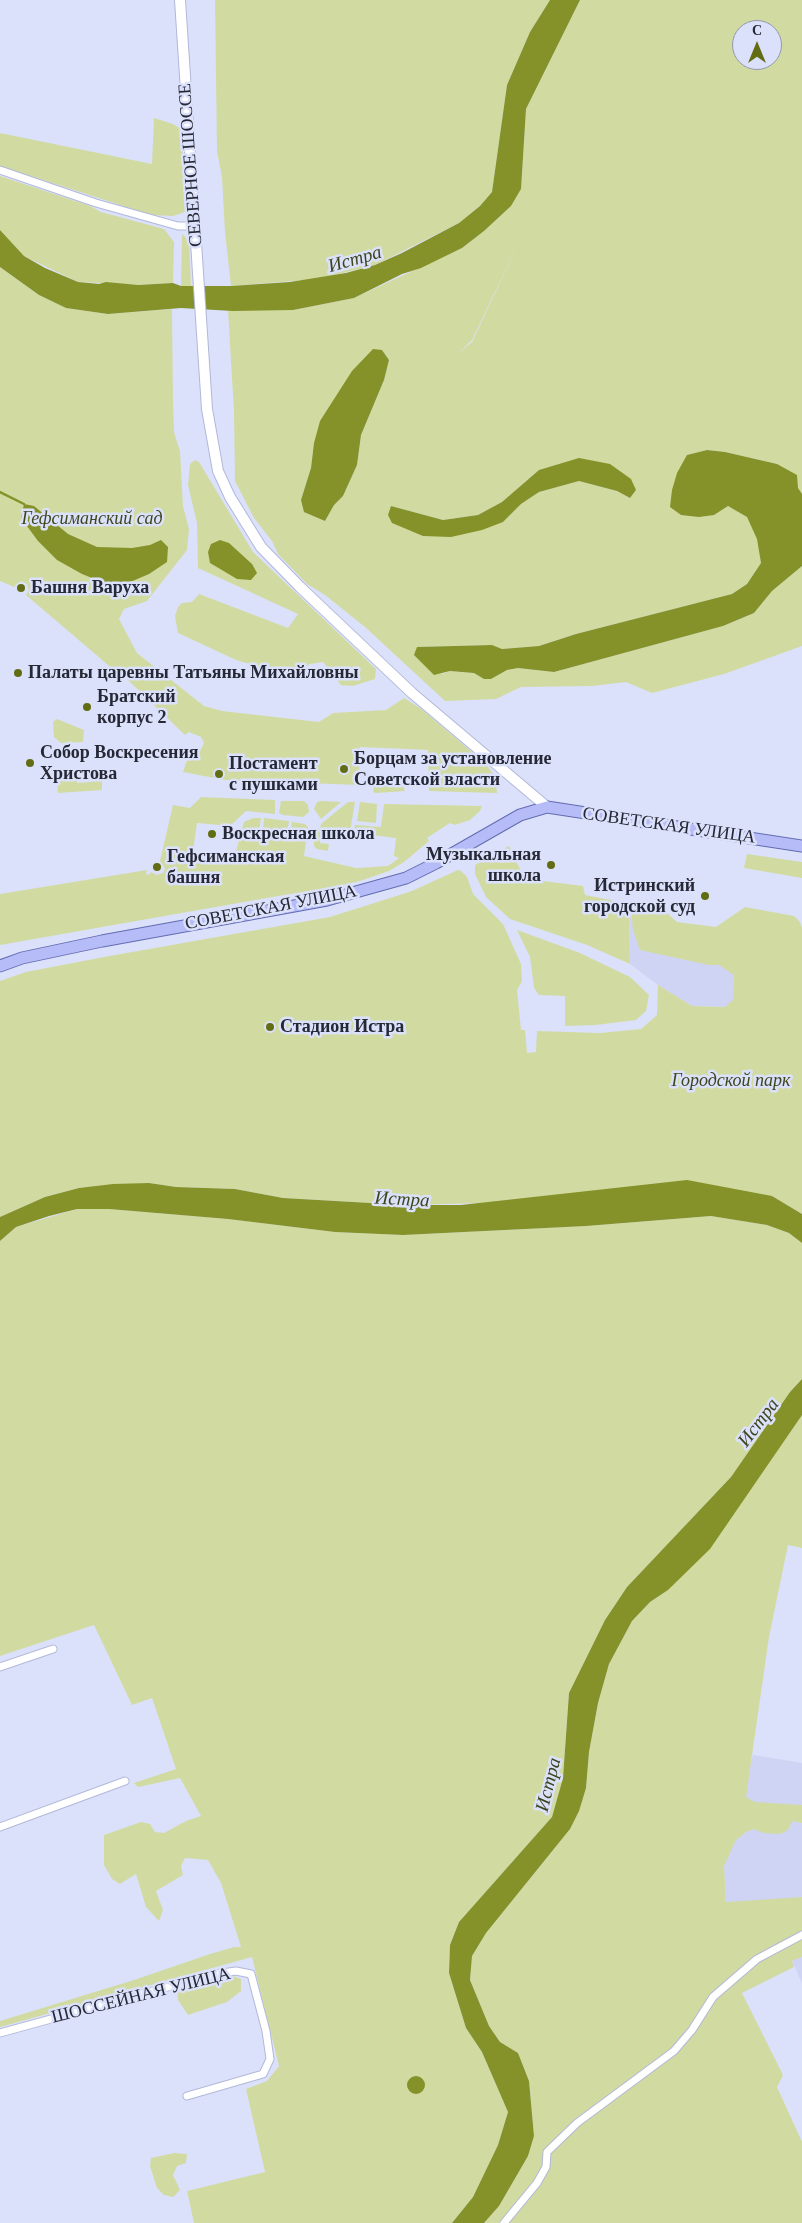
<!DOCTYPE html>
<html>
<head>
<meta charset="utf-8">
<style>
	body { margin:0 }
	#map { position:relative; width:802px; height:2223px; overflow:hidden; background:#dbe1fb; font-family:Georgia,serif }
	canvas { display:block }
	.north { position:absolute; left:732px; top:20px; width:50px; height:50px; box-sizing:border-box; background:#dbe1fb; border:1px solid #9397ac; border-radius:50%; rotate:0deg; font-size:14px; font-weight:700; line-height:20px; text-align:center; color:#262835 }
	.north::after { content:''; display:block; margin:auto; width:18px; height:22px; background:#626c13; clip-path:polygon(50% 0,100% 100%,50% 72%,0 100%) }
</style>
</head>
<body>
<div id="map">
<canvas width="802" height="2223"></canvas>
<div class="north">С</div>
</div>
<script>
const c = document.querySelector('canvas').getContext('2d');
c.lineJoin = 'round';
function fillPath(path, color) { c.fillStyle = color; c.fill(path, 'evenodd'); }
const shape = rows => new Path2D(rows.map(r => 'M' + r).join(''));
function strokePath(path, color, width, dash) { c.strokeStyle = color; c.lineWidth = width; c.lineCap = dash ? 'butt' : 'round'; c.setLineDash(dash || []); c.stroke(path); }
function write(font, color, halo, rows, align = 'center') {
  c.font = font + ' Georgia,serif'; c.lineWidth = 5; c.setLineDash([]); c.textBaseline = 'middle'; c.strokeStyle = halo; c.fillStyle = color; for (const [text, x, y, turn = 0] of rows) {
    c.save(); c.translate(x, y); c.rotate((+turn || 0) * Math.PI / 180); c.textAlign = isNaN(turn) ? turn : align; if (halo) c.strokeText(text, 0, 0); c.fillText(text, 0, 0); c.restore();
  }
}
fillPath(shape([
	[629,916,665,924,760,993,725,1007,692,1006,658,985,630,964],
	[753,1755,802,1763,802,1899,726,1902,724,1866],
	[802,1957,802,1983,792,1961]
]), '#cfd4f4');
fillPath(shape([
	[215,0,550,0,530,32,507,85,492,192,480,206,459,223,375,265,319,279,231,286,225,232,222,177,217,151],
	[580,0,802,0,802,494,777,464,725,452,707,450,688,455,714,515,727,506,735,509,747,517,758,539,761,563,747,584,732,594,576,634,539,646,502,649,492,645,417,647,442,674,450,671,474,673,484,679,491,679,507,670,518,668,554,672,723,626,745,617,754,613,772,591,802,566,802,646,724,674,652,693,626,682,592,686,521,687,496,699,445,701,365,627,325,595,307,584,278,554,272,541,254,518,235,481,234,412,228,310,293,310,354,298,462,248,484,231,511,206,521,189,526,109],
	[742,30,772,30,772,60,742,60],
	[520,240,472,342,459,353,472,340],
	[382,350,389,360,384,380,361,435,357,465,343,496,334,505,325,521,301,500,311,468,314,443],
	[539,470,636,490,630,498,617,491,579,481,539,492,521,504,503,522,392,523,391,506,443,520,478,515,502,502],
	[154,118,173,124,181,129,186,204,185,212,173,216,151,215,0,166,0,133,152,164],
	[0,176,90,206,101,212,164,229,174,242,173,283,138,285,78,282,24,256,0,230],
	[182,234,189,241,191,286,181,286],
	[0,267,39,295,66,308,108,314,172,309,173,404,174,432,180,451,183,506,189,529,187,550,147,601,124,609,119,619,137,653,204,706,222,711,319,722,333,713,386,710,404,698,420,708,485,763,495,776,497,793,429,791,428,750,360,747,359,785,225,780,183,772,190,751,195,752,201,749,204,743,201,737,189,732,185,735,128,680,130,677,129,670,124,667,117,667,115,671,26,595,29,590,27,584,21,581,14,587,0,581],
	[195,460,199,462,253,552,376,669,375,679,353,686,341,685,323,662,310,664,291,676,236,660,178,633,175,616,178,607,182,603,192,602,199,594,288,628,298,614,198,568,197,523,188,485,190,464],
	[57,719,84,730,83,742,61,743,54,737,53,722],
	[77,778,77,783,102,781,102,790,58,793,57,780],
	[374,786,403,786,405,791,376,793,373,792],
	[201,797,275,800,275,814,246,811,230,826,197,823,192,858,233,862,244,822,253,818,261,818,259,832,262,835,290,837,292,822,305,824,308,827,304,856,356,868,388,866,399,858,394,856,396,838,354,833,355,825,381,827,384,804,482,806,480,811,470,820,455,825,450,823,427,838,429,841,404,862,389,871,360,881,330,888,284,895,0,945,0,894,147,870,146,874,149,875,151,872,157,875,163,873,165,868,160,861,173,805,190,808],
	[281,801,304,801,308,805,309,812,303,817,283,815,279,813],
	[317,802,321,801,341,802,321,819,314,809],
	[348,802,355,802,350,832,322,829,320,843,329,844,328,851,317,849,314,846,314,828,320,829,321,824],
	[360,802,377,804,376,823,357,821],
	[264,818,289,821,287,832,263,830],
	[509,846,521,871,527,871,527,879,583,886,585,895,611,900,629,916,630,964,587,945,510,919,486,897,475,874,475,865],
	[747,854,802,862,802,878,744,868],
	[458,870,461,871,467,877,473,894,503,924,521,964,522,981,517,990,521,1030,525,1030,527,1053,536,1052,537,1031,600,1033,641,1029,657,1015,658,985,692,1006,725,1007,733,1000,734,975,719,965,709,965,640,950,633,930,631,910,639,906,648,903,657,904,677,922,716,927,745,907,794,916,800,922,802,928,802,1214,772,1196,405,1205,283,1198,235,1189,176,1187,149,1183,79,1188,45,1197,0,1217,0,981,26,972,104,957,330,917,412,891],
	[517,930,580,953,630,977,649,995,646,1011,636,1020,596,1025,565,1026,565,996,539,995,534,988,530,957],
	[77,1209,109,1209,228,1219,335,1232,403,1235,586,1226,711,1216,767,1225,789,1233,802,1243,802,1379,790,1392,731,1477,627,1587,605,1620,569,1693,563,1778,552,1817,459,1922,450,1945,449,1973,466,2028,482,2052,508,2112,498,2145,473,2197,452,2223,194,2223,187,2191,265,2172,246,2089,267,2081,279,2066,252,1957,0,2027,0,2021,134,1980,210,1954,234,1947,241,1947,221,1883,208,1860,185,1858,181,1866,183,1875,156,1891,163,1910,159,1921,146,1907,136,1874,120,1884,112,1879,104,1865,104,1835,141,1822,150,1824,155,1832,164,1833,186,1821,201,1816,180,1778,138,1787,134,1783,176,1769,152,1698,132,1705,94,1625,0,1656,0,1241,16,1227],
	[802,1414,802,1548,788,1545,769,1637,746,1797,755,1802,802,1805,802,1823,792,1821,788,1830,780,1834,763,1833,754,1829,746,1832,736,1840,724,1866,726,1902,802,1897,802,1957,792,1961,794,1967,742,1993,783,2075,777,2087,802,2142,802,2223,484,2223,499,2206,528,2156,534,2136,529,2081,518,2053,500,2042,489,2026,470,1980,472,1956,486,1933,570,1829,586,1788,589,1752,598,1703,609,1664,632,1621,650,1602,668,1590],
	[230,1975,241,1979,241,1991,227,2002,188,2015,178,2000,177,1989,199,1978],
	[174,2153,187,2154,186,2163,177,2166,173,2175,180,2190,173,2197,164,2195,157,2188,150,2166,151,2158]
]), '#d1dba1');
fillPath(shape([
	[550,0,580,0,526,109,521,189,511,206,484,231,462,248,421,268,402,274,354,298,293,310,233,311,181,308,108,314,66,308,39,295,0,267,0,230,24,256,45,268,78,282,99,284,106,282,138,285,173,283,181,286,231,286,290,282,346,273,375,265,402,253,459,223,480,206,492,192,507,85,530,32],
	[373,349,382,350,389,360,384,380,361,435,357,465,343,496,334,505,325,521,304,512,301,500,311,468,314,443,320,421,352,371],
	[707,450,725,452,777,464,797,475,798,488,802,494,802,566,772,591,754,613,723,626,554,672,518,668,507,670,491,679,484,679,474,673,450,671,434,675,414,655,417,647,492,645,502,649,539,646,576,634,732,594,747,584,761,563,757,539,747,517,728,506,714,515,699,517,681,515,670,507,672,490,677,473,687,455],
	[579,458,610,464,631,479,636,490,630,498,617,491,579,481,539,492,521,504,503,522,482,530,451,537,423,536,392,523,388,515,391,506,443,520,478,515,502,502,539,470],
	[24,504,34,506,68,534,97,547,132,548,150,545,161,540,168,547,167,562,149,574,128,583,107,584,82,574,57,560,38,541,21,518],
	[220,540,229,543,252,564,257,573,251,580,237,579,210,563,208,552,211,544],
	[687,1180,772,1196,802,1214,802,1243,789,1233,767,1225,711,1216,586,1226,403,1235,335,1232,228,1219,109,1209,77,1209,49,1216,16,1227,0,1241,0,1217,45,1197,79,1188,113,1184,149,1183,176,1187,235,1189,283,1198,405,1205,461,1205],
	[802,1379,802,1415,710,1549,668,1590,650,1602,632,1621,609,1664,598,1703,589,1752,586,1788,579,1811,570,1829,486,1933,472,1956,470,1980,489,2026,500,2042,518,2053,529,2081,534,2136,528,2156,499,2206,484,2223,452,2223,473,2197,498,2145,508,2112,482,2052,466,2028,449,1973,450,1945,459,1922,552,1817,563,1778,569,1693,605,1620,627,1587,731,1477,790,1392],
	'407 2085a9 9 0 1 1 18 0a9 9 0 1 1-18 0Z'
]), '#859129');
strokePath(shape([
	[0,492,24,504]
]), '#859129', 2.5);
const minor = shape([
	[0,170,96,203,178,226,196,226],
	[0,1667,53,1649],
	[0,1827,125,1781],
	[0,2033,215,1974,236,1971,251,1974,266,2031,270,2059,263,2074,187,2096],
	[504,2223,537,2183,546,2167,547,2152,577,2123,674,2051,692,2030,713,1997,757,1959,802,1935]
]);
const secondary = shape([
	[180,0,207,409,218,471,230,497,261,547,300,587,412,693,547,807]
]);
const primary = shape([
	[0,966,22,958,102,941,327,900,406,878,436,863,520,815,547,807,802,846]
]);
strokePath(minor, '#b2b8d8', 9);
strokePath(secondary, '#b2b8d8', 12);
strokePath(primary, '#636cb0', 13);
strokePath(minor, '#fff', 7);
strokePath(secondary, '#fff', 10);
strokePath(primary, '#b5bcf7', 11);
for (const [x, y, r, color] of [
	[21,588,5,"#626c13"],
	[18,673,5,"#626c13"],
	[87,707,5,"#626c13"],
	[30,763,5,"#626c13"],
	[344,769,5,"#626c13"],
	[219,774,5,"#626c13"],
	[212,834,5,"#626c13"],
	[551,865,5,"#626c13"],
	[157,867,5,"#626c13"],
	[705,896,5,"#626c13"],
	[270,1027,5,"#626c13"]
]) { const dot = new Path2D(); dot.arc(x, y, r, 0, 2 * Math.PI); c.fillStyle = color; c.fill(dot); strokePath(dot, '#dbe1fb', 2); }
write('18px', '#262835', '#dbe1fb', [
	["СЕВЕРНОЕ ШОССЕ",191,165,-94],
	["СОВЕТСКАЯ УЛИЦА",669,826,8],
	["СОВЕТСКАЯ УЛИЦА",271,908,-11],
	["ШОССЕЙНАЯ УЛИЦА",141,1996,-14]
]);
write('italic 18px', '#3f451b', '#dbe1fb', [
	["Гефсиманский сад",92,519],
	["Городской парк",731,1081]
]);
write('bold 18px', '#262835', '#dbe1fb', [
	["Башня Варуха",31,588],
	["Палаты царевны Татьяны Михайловны",28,673],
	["Братский",97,697],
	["корпус 2",97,718],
	["Собор Воскресения",40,753],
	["Христова",40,774],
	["Борцам за установление",354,759],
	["Советской власти",354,780],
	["Постамент",229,764],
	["с пушками",229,785],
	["Воскресная школа",222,834],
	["Музыкальная",541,855,"right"],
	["школа",541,876,"right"],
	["Гефсиманская",167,857],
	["башня",167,878],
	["Истринский",695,886,"right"],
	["городской суд",695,907,"right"],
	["Стадион Истра",280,1027]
], 'left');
write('italic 19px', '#3e441a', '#dbe1fb', [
	["Истра",355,260,-16],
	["Истра",402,1200,3],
	["Истра",759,1423,-53],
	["Истра",549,1785,-76]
]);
</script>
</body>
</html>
